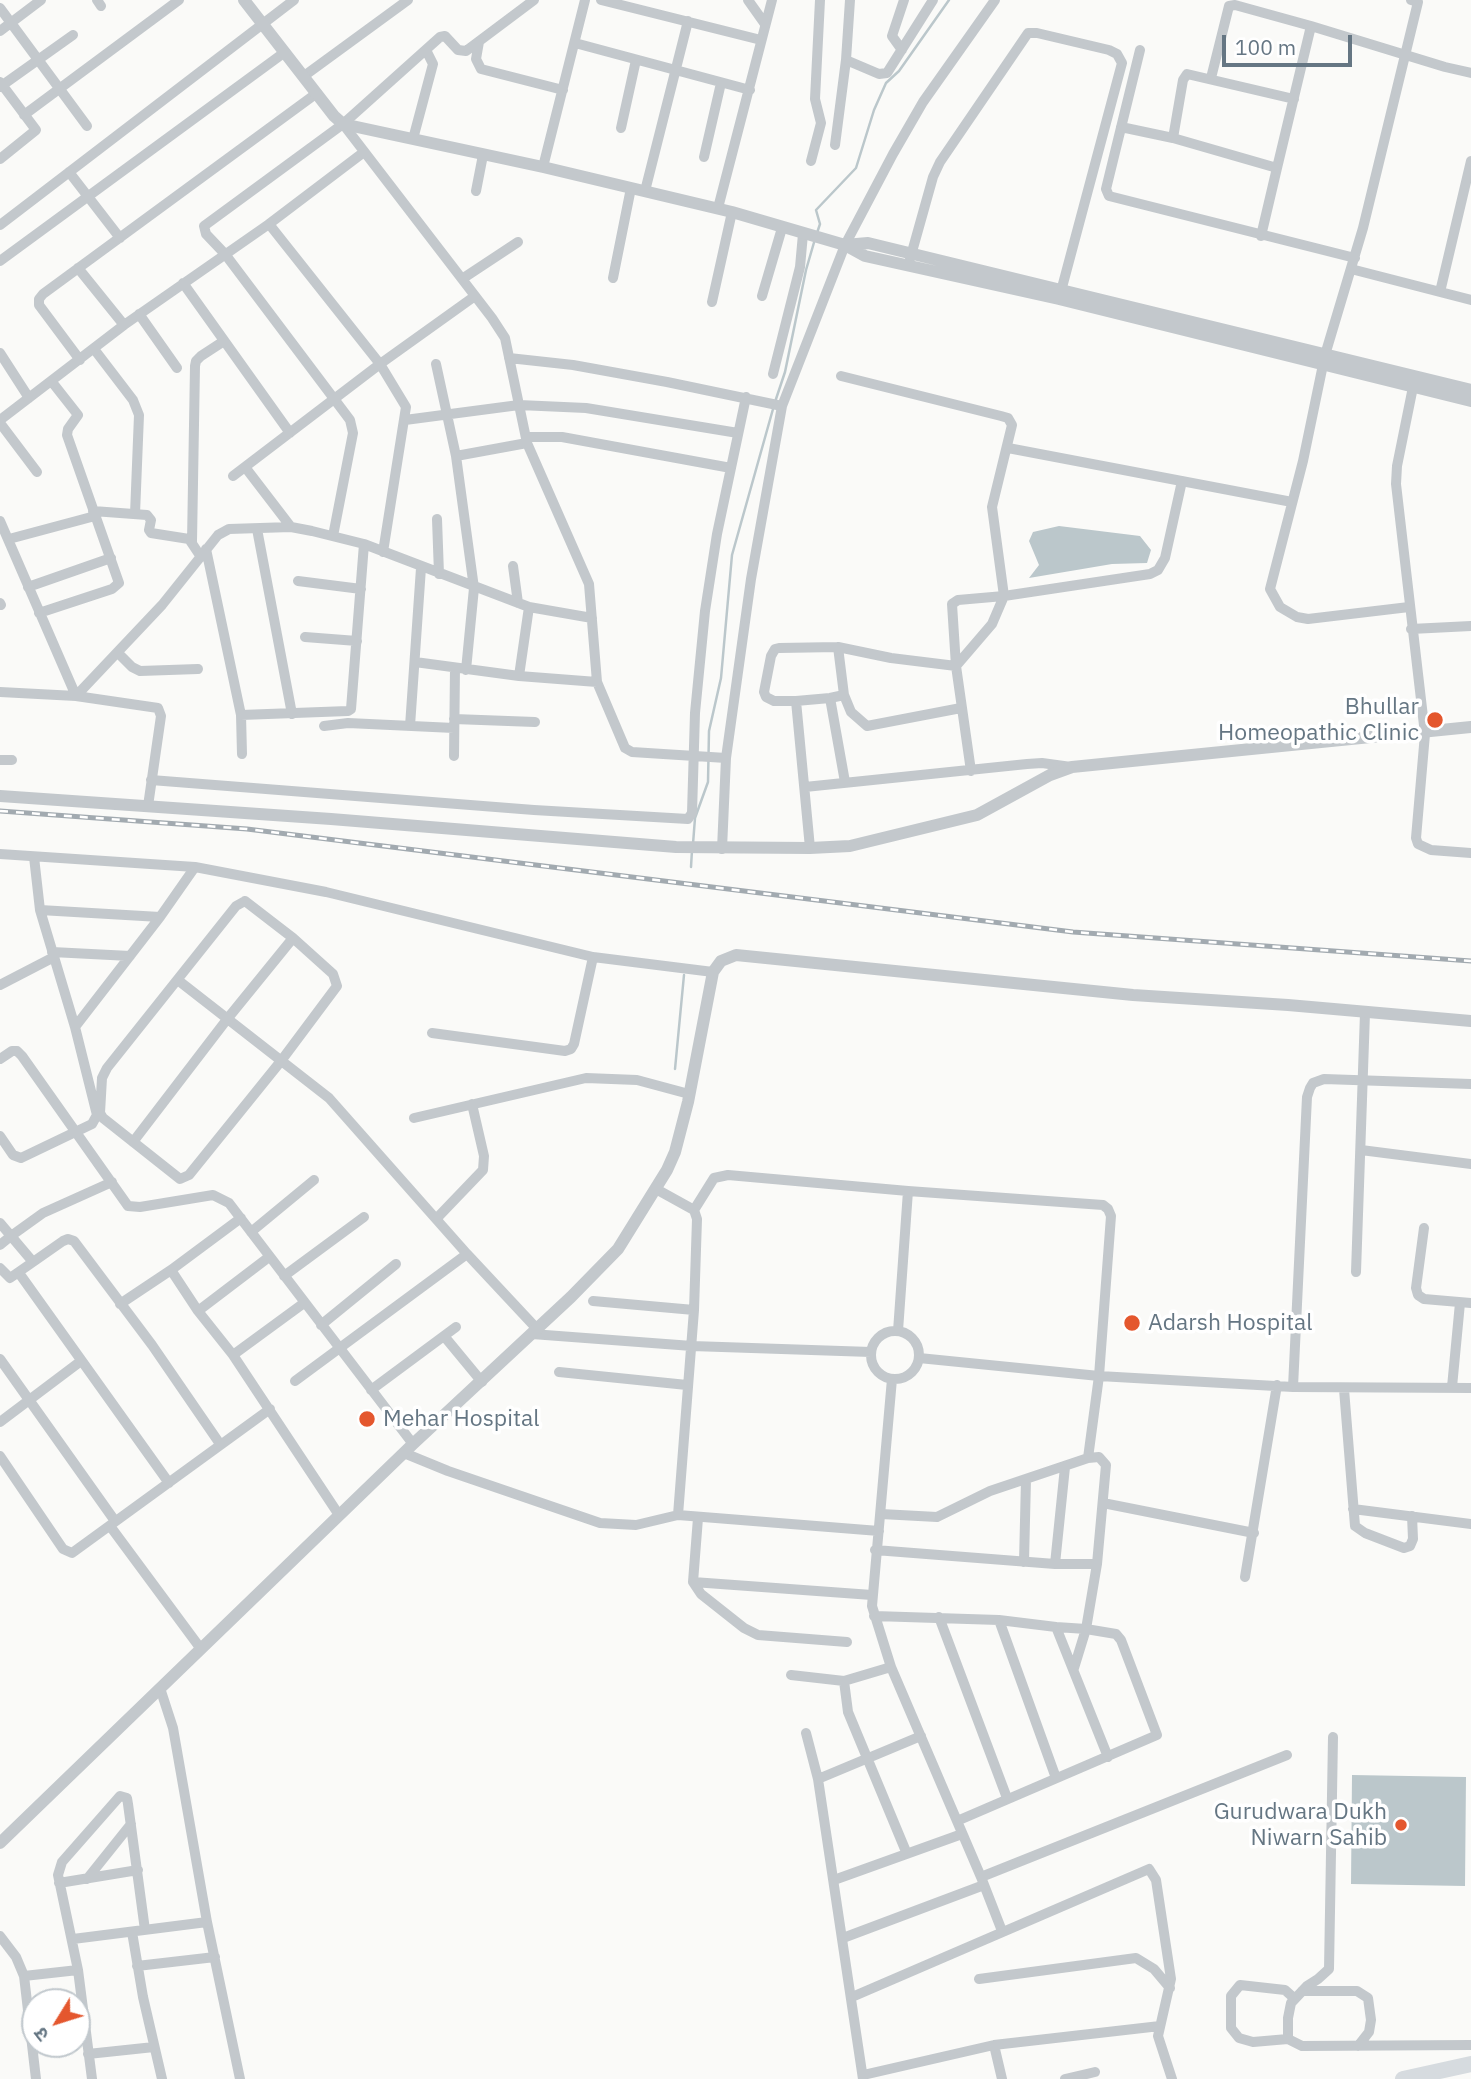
<!DOCTYPE html>
<html>
<head>
<meta charset="utf-8">
<style>
	body { margin:0 }
	#map { position:relative; width:1471px; height:2079px; overflow:hidden; background:#fafaf8; font-family:"IBM Plex Sans","Noto Sans Devanagari",sans-serif }
	canvas { display:block }
	.north { position:absolute; left:21px; top:1988px; width:70px; height:70px; box-sizing:border-box; background:#fff; border:2px solid #c1c8cd; border-radius:50%; rotate:232deg; font-size:19px; font-weight:700; line-height:28px; text-align:center; color:#657683 }
	.north::after { content:''; display:block; margin:auto; width:24px; height:32px; background:#e4572e; clip-path:polygon(50% 0,100% 100%,50% 72%,0 100%) }
	.scale { position:absolute; left:1222px; top:35px; width:130px; height:32px; box-sizing:border-box; border:4px solid #657683; border-top:0; padding-left:9px; font-size:21px; line-height:24px; white-space:nowrap; color:#657683; -webkit-text-stroke:5px #fff; paint-order:stroke }
</style>
</head>
<body>
<div id="map">
<canvas width="1471" height="2079"></canvas>
<div class="north">उ</div>
<div class="scale">100 m</div>
</div>
<script>
const c = document.querySelector('canvas').getContext('2d');
c.lineJoin = 'round';
function fillPath(path, color) { c.fillStyle = color; c.fill(path, 'evenodd'); }
const shape = rows => new Path2D(rows.map(r => 'M' + r).join(''));
function strokePath(path, color, width, dash) { c.strokeStyle = color; c.lineWidth = width; c.lineCap = dash ? 'butt' : 'round'; c.setLineDash(dash || []); c.stroke(path); }
function write(font, color, halo, rows, align = 'center') {
  c.font = font + ' "IBM Plex Sans",sans-serif'; c.lineWidth = 7; c.setLineDash([]); c.textBaseline = 'middle'; c.strokeStyle = halo; c.fillStyle = color; for (const [text, x, y, turn = 0] of rows) {
    c.save(); c.translate(x, y); c.rotate((+turn || 0) * Math.PI / 180); c.textAlign = isNaN(turn) ? turn : align; if (halo) c.strokeText(text, 0, 0); c.fillText(text, 0, 0); c.restore();
  }
}
fillPath(shape([
	[1059,526,1140,536,1151,550,1147,563,1112,564,1029,578,1039,565,1029,541,1033,532],
	[1352,1775,1466,1777,1465,1886,1351,1884]
]), '#bbc7cb');
strokePath(shape([
	[817,233,820,224,816,210,856,168,874,110,886,83,899,71,949,0],
	[775,402,785,372,806,270,815,239],
	[693,844,695,818,708,782,709,731,721,678,732,555,773,409],
	[691,867,692,850],
	[675,1069,684,975]
]), '#bbc7cb', 2.5);
strokePath(shape([
	[97,0,101,6],
	[601,0,761,40],
	[748,0,765,24],
	[0,8,87,126],
	[1311,26,1445,67,1471,73],
	[0,31,41,0],
	[479,42,476,59,481,69,563,90],
	[575,43,750,90],
	[902,50,892,36,904,0],
	[1140,50,1106,189,1109,196,1355,258],
	[846,60,879,74,887,73,933,0],
	[304,76,408,0],
	[1211,78,1229,6,1235,5,1311,26,1277,168],
	[0,82,36,130,0,159],
	[0,87,73,35],
	[24,115,179,0],
	[343,124,492,318,505,338,527,443,589,584,597,682,625,748,632,752,726,758],
	[1121,127,1173,138,1277,168,1261,236],
	[621,128,636,60],
	[1173,138,1183,80,1187,74,1294,99],
	[413,139,433,64,426,50],
	[835,145,846,60,850,0],
	[704,157,721,83],
	[811,161,821,123,815,99,820,0],
	[543,167,585,0],
	[69,172,120,238],
	[476,191,483,155],
	[645,191,688,21],
	[718,208,772,0],
	[269,224,380,364,406,407,383,552],
	[0,225,294,0],
	[910,259,933,177,940,162,1028,33,1037,33,1109,50,1117,54,1122,63,1060,295],
	[0,261,285,52],
	[78,268,124,325],
	[1351,269,1471,300],
	[613,278,631,188],
	[462,279,518,242],
	[183,283,290,433],
	[1440,292,1471,161],
	[762,296,782,228],
	[712,302,732,212],
	[139,314,177,368],
	[94,349,133,400,139,415,135,514],
	[0,353,29,398],
	[509,358,573,365,667,382,782,406],
	[80,360,39,305,39,299,43,294,317,93],
	[436,364,456,456,474,588,466,670],
	[773,374,800,267,803,234],
	[1413,387,1397,466,1396,484,1425,734,1416,838,1418,844,1431,850,1471,853],
	[0,420,124,325,269,224,364,152],
	[405,420,519,405,586,408,738,433],
	[0,423,37,472],
	[526,437,562,437,731,468],
	[1008,448,1292,502],
	[456,456,527,443],
	[245,467,291,527],
	[233,476,380,364,475,296],
	[93,511,147,515,151,520,149,530,151,533,189,539,201,557],
	[437,519,439,574],
	[0,521,76,696,162,605,218,535,229,529,291,527,312,531,364,544,529,607,592,618],
	[257,529,292,714],
	[333,536,353,433,350,420,225,254,206,234,204,226,343,124,440,37,445,36,458,50,466,51,534,0],
	[9,539,95,516],
	[192,542,195,366,196,361,201,356,224,341],
	[206,549,241,715,242,754],
	[513,566,518,603],
	[298,581,361,589],
	[28,587,111,558],
	[0,603,1,605],
	[1409,607,1308,619,1297,617,1280,607,1270,589,1303,461,1325,355,1363,228,1418,2,1411,0],
	[39,613,112,589,119,583,67,435,68,429,78,415,52,382],
	[1411,629,1471,626],
	[305,637,357,641],
	[838,647,844,695,830,698,796,701,774,701,766,697,764,692,771,656,775,649,779,648,838,647,891,658,956,666,952,604,958,600,1004,596,992,507,1012,425,1008,418,1001,416,841,376],
	[118,653,132,667,140,671,198,669],
	[415,662,519,676,597,682],
	[519,676,529,607],
	[0,692,76,696,158,708,161,716,148,806],
	[844,695,851,712,867,726,961,708],
	[830,698,845,782],
	[796,701,810,848],
	[241,715,348,711,351,709,364,544],
	[454,719,535,722],
	[324,726,348,723,454,728],
	[410,726,421,568],
	[454,756,455,668],
	[0,760,12,760],
	[971,771,956,666,992,624,1004,596,1150,574,1158,570,1165,558,1182,481],
	[151,780,534,810,688,819,692,813,695,713,705,611,717,534,746,397],
	[805,787,1027,764,1042,763,1071,767],
	[722,849,726,758,751,579,782,406,845,245,893,154,923,102,995,0],
	[0,854,195,867,326,892,593,957,713,972],
	[245,901,293,938,333,974,337,986,281,1061,189,1175,180,1179,103,1118,100,1113,102,1078,107,1068,236,906,245,901],
	[40,910,160,917],
	[52,952,130,956],
	[179,981,329,1098,467,1254,538,1330],
	[0,985,54,957],
	[75,1027,160,917,195,867],
	[432,1033,565,1051,571,1049,574,1044,593,957],
	[0,1059,12,1051,17,1051,22,1056,128,1206,140,1207,213,1195,229,1203,413,1444],
	[414,1118,586,1078,637,1080,689,1094],
	[0,1136,13,1155,21,1158,92,1124,97,1115,75,1027,40,910,34,857],
	[133,1142,228,1018,293,938],
	[1361,1150,1471,1164],
	[656,1189,694,1210,714,1178,728,1175,908,1191,1103,1205,1108,1209,1111,1216,1099,1376,1088,1458],
	[694,1210,697,1219,694,1310,678,1515,879,1531],
	[437,1218,483,1170,484,1156,472,1104],
	[0,1223,11,1236,43,1213,112,1182],
	[1424,1228,1416,1288,1418,1295,1424,1299,1471,1303],
	[251,1232,314,1180],
	[0,1245,11,1236,33,1262,63,1241,68,1239,74,1241,152,1345,220,1444],
	[0,1268,10,1278,33,1262],
	[171,1270,198,1311,233,1355,339,1515],
	[1356,1272,1365,1013],
	[19,1273,169,1483],
	[284,1276,364,1217],
	[593,1301,694,1310],
	[120,1304,171,1270,241,1218],
	[198,1311,269,1257],
	[321,1325,396,1264],
	[898,1331,908,1191],
	'871 1355a24 24 0 1 1 48 0a24 24 0 1 1-48 0Z',
	[532,1334,692,1346,871,1352],
	[444,1336,482,1382],
	[233,1355,304,1303],
	[919,1358,1099,1376,1293,1387,1471,1388],
	[0,1359,115,1521],
	[559,1372,687,1385],
	[892,1379,872,1606,891,1667,981,1877,1002,1931],
	[295,1381,467,1254],
	[1293,1387,1307,1097,1310,1088,1313,1083,1324,1079,1471,1084],
	[1452,1387,1460,1303],
	[1344,1389,1355,1526,1365,1533,1404,1548,1410,1546,1413,1539,1412,1516],
	[371,1390,456,1327],
	[0,1422,81,1361],
	[404,1453,448,1471,600,1523,636,1525,678,1515],
	[0,1456,63,1549,72,1553,270,1409],
	[1103,1503,1254,1533],
	[1353,1509,1471,1524],
	[881,1514,937,1517,990,1491,1088,1458,1099,1457,1106,1465,1097,1564,1086,1629,1116,1634,1121,1640,1157,1735,957,1821],
	[698,1518,693,1582,701,1594,744,1628,758,1635,847,1642],
	[110,1526,201,1649],
	[875,1550,1055,1564,1097,1564],
	[1024,1562,1026,1479],
	[1055,1564,1065,1467],
	[1245,1577,1277,1385],
	[693,1582,872,1595],
	[874,1616,999,1620,1056,1627,1108,1757],
	[939,1617,1007,1798],
	[999,1620,1056,1778],
	[1056,1627,1086,1629,1074,1668],
	[791,1675,844,1681,891,1667],
	[844,1681,848,1712,907,1854],
	[160,1688,173,1728,207,1922,240,2079],
	[806,1733,818,1779,863,2079],
	[1333,1737,1329,1969,1318,1979,1307,1986,1291,2003,1288,2018,1288,2039,1302,2046,1471,2045],
	[818,1779,921,1736],
	[981,1877,1287,1755],
	[87,1879,131,1824],
	[834,1880,962,1834],
	[59,1883,138,1870],
	[132,1932,143,1997,162,2079],
	[0,1936,16,1957,24,1976,36,2079],
	[843,1938,984,1885],
	[73,1939,207,1922],
	[137,1966,215,1957],
	[24,1976,78,1970],
	[979,1979,1136,1958,1154,1969,1170,1988],
	[1302,1991,1357,1991,1368,1998,1371,2020,1369,2032,1358,2046],
	[852,1997,1149,1869,1156,1880,1171,1979,1158,2036,1172,2079],
	[1288,2039,1253,2042,1239,2038,1231,2028,1231,1996,1240,1985,1285,1990,1295,1999],
	[88,2054,154,2047],
	[863,2075,994,2045],
	[92,2079,78,1970,58,1875,62,1862,120,1796,127,1798,128,1804,145,1930],
	[1002,2079,994,2045,1160,2026],
	[1065,2079,1095,2072]
]), '#c3c8cc', 10);
strokePath(shape([
	[244,0,334,116,343,124,543,167,732,212,845,245,865,256,1059,299,1471,401],
	[845,245,868,243,1471,390],
	[0,796,331,819,676,847,810,848,850,846,977,815,1050,775,1072,767,1471,727],
	[0,1843,413,1444,571,1297,618,1249,667,1170,675,1152,688,1102,713,972,721,961,736,955,1133,995,1288,1005,1471,1021]
]), '#c3c8cc', 12);
strokePath(shape([
	[1403,2079,1471,2064]
]), '#d6dbdf', 16);
const rail = shape([
	[0,811,247,829,1073,932,1471,961]
]);
strokePath(rail, '#a2aab0', 5);
strokePath(rail, '#fff', 2.5, [8]);
for (const [x, y, r, color] of [
	[1435,720,9,"#e4572e"],
	[1132,1323,9,"#e4572e"],
	[367,1419,9,"#e4572e"],
	[1401,1825,7,"#e4572e"]
]) { const dot = new Path2D(); dot.arc(x, y, r, 0, 2 * Math.PI); c.fillStyle = color; c.fill(dot); strokePath(dot, '#fff', 2.5); }
write('23px', '#657683', '#fff', [
	["Bhullar",1419,707],
	["Homeopathic Clinic",1419,733],
	["Adarsh Hospital",1148,1323,"left"],
	["Mehar Hospital",383,1419,"left"],
	["Gurudwara Dukh",1387,1812],
	["Niwarn Sahib",1387,1838]
], 'right');
</script>
</body>
</html>
